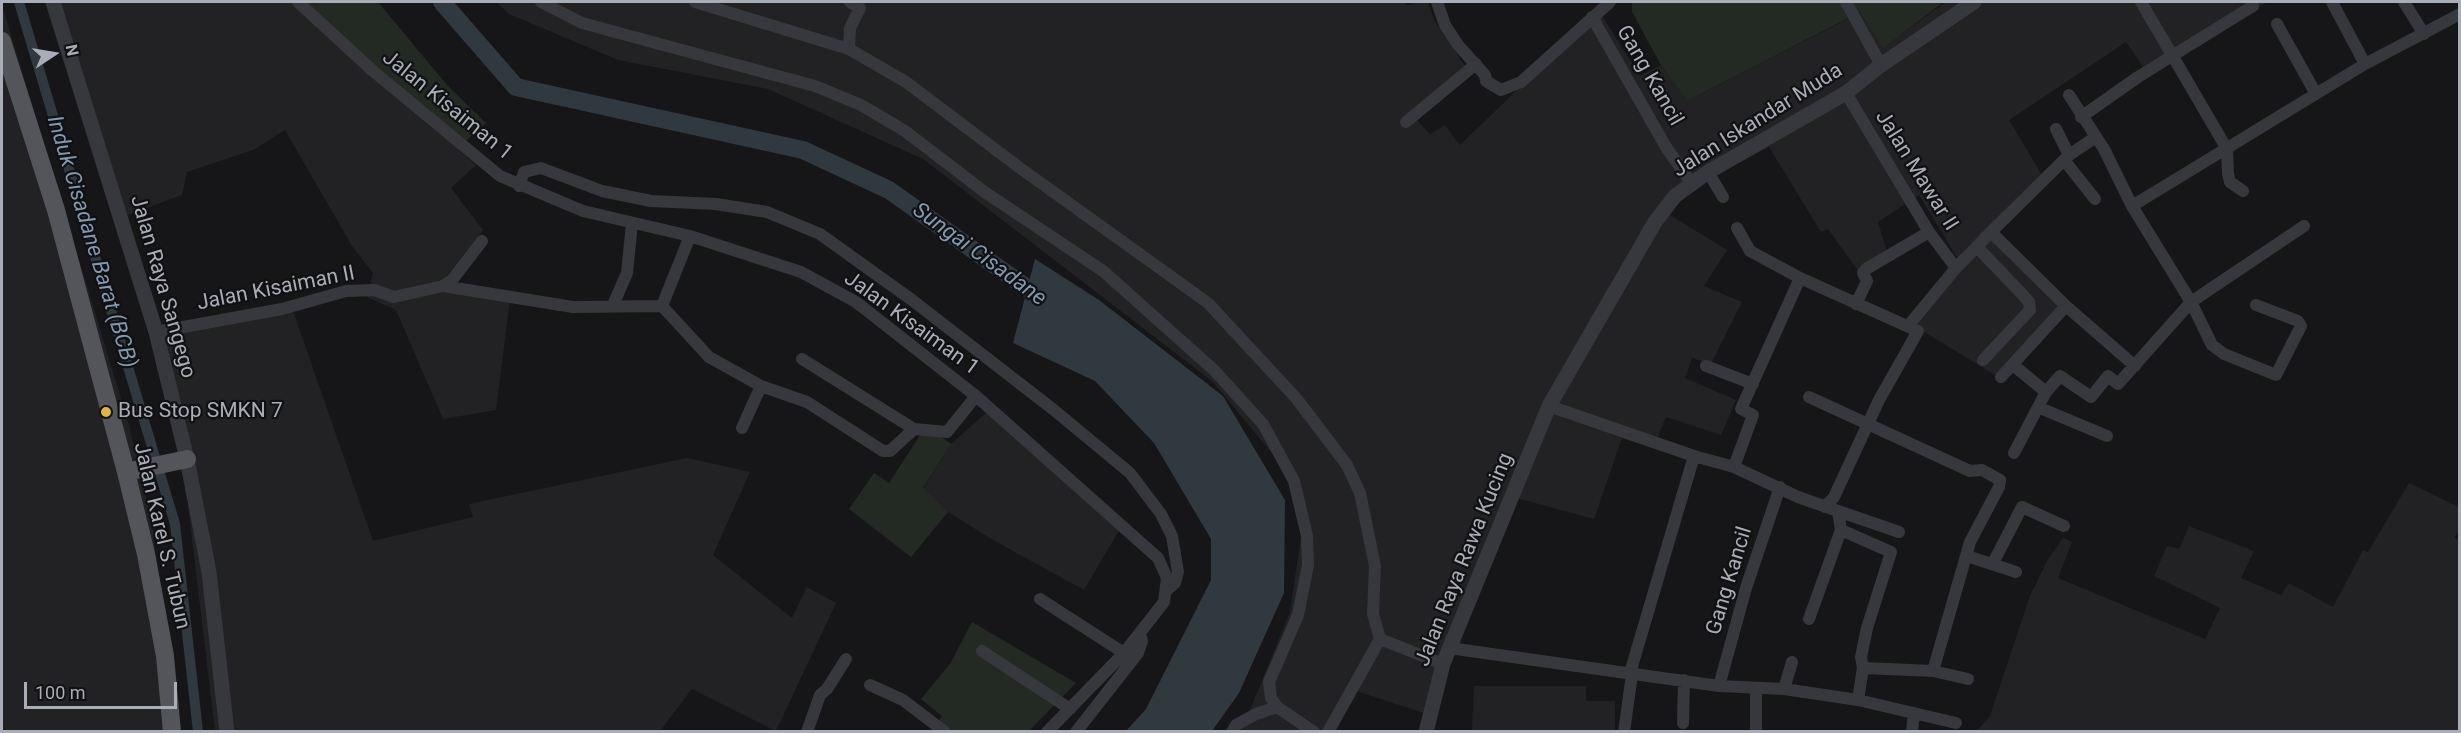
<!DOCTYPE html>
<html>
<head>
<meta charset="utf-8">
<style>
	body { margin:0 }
	#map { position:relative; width:2461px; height:733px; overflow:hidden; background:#161618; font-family:Roboto,sans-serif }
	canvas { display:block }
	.frame { position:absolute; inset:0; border:3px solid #a9adb7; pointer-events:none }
	.north { position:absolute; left:24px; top:24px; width:60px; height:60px; -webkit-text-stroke:4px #111113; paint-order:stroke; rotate:78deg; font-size:16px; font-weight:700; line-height:24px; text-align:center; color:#a9adb7 }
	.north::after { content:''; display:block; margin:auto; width:21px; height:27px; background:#a9adb7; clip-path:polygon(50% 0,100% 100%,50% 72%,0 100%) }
	.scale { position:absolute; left:24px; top:682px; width:153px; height:27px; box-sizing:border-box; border:3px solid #a9adb7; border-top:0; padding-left:8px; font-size:18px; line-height:21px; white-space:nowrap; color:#a9adb7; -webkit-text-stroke:4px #111113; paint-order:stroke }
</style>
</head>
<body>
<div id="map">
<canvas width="2461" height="733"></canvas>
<div class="frame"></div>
<div class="north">N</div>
<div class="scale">100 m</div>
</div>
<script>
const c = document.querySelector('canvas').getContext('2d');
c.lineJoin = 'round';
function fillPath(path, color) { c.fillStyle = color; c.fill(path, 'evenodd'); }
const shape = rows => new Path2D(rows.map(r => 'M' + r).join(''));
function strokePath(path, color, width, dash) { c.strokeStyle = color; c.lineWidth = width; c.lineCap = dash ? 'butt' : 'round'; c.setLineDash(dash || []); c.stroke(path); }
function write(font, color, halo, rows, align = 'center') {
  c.font = font + ' Roboto,sans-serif'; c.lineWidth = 4.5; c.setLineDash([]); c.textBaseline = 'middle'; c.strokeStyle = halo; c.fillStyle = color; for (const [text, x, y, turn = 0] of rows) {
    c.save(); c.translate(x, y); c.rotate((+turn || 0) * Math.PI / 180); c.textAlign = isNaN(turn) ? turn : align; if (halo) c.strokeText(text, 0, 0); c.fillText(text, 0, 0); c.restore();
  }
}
fillPath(shape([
	[46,2,291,2,476,165,451,188,483,230,442,282,511,291,496,410,443,419,396,310,367,297,373,273,352,246,285,130,253,150,187,172,182,195,119,218],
	[496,2,1403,2,1407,6,1416,2,1428,2,1434,20,1470,73,1415,118,1430,134,1445,125,1460,145,1599,11,1640,76,1661,65,1687,101,1861,12,1883,47,1946,2,2268,2,2145,69,2126,42,2009,120,2042,175,1987,233,2064,299,2003,380,1908,322,1960,262,1919,195,1878,222,1889,259,1859,272,1828,229,1821,232,1769,147,1682,192,1667,213,1727,250,1704,286,1742,302,1711,364,1692,358,1685,378,1736,400,1721,435,1666,417,1653,448,1622,438,1594,519,1513,497,1430,715,1356,691,1332,732,1230,731,1250,710,1290,612,1302,530,1284,468,1213,382,923,159,768,89,618,60,509,14],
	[2,5,129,425,152,522,173,731,2,731],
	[291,305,373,541,473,517,469,504,687,458,750,472,713,555,792,618,807,587,836,603,776,731,692,689,660,731,215,731,184,472,157,330],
	[988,411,1121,527,1084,590,993,540,948,512,923,489,951,444],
	[2409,483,2459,507,2459,530,2454,538,2460,540,2459,731,1977,731,1990,716,2030,596,2048,559,2063,538,2072,542,2058,578,2205,639,2220,608,2154,576,2167,546,2179,549,2189,526,2254,551,2241,578,2281,595,2289,583,2333,607,2363,550,2368,552],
	[1474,686,1586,686,1586,701,1615,701,1615,731,1472,731]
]), '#222225');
fillPath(shape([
	[291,2,378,2,447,85,486,123,457,149],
	[1632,2,1940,2,1941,4,1883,48,1860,12,1687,101,1661,65,1632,12],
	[926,426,951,444,923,488,948,512,911,557,849,509,874,473,889,483],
	[972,622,1076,683,1029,731,932,731,942,716,921,699,950,664]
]), '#232a24');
fillPath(shape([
	[1035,259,1099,300,1223,396,1285,500,1284,593,1239,693,1212,731,1126,731,1146,709,1211,580,1211,539,1154,443,1095,381,1013,343]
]), '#303840');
strokePath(shape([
	[19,2,175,524,198,732]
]), '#303840', 10);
strokePath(shape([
	[442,2,516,87,803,150,889,190,1048,303]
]), '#303840', 18);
strokePath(shape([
	[298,2,373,71,500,176,583,211,690,236,801,272,856,302,976,396,1158,558,1167,578,1164,602,1124,653,1047,732],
	[541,2,582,23,815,86,861,105,905,131,986,193,1103,271,1214,370,1263,424,1294,481,1307,536,1308,565,1298,615,1269,682,1271,698,1277,707,1314,732],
	[695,2,849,49,906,82,1020,168,1208,303,1296,398,1347,465,1360,493,1375,566,1373,614,1380,639,1443,664],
	[1437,2,1445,25,1458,45,1485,75,1486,81,1501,90,1521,82,1610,2],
	[1846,2,1881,65],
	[2141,2,2227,149,2228,174,2230,182,2243,191],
	[2332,2,2365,64],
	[2404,2,2424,34],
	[1592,17,1666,147,1692,184],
	[2277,24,2316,94],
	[849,49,850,28,860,8,850,2],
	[1846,93,1929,232,1956,268],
	[2069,95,2104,149,2132,206,2191,302,2212,345,2224,354,2276,375,2301,326,2298,321,2256,305],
	[2081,117,2138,77,2253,6],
	[1406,122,1476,64],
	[2056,129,2069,155],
	[2064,160,2095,199],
	[1708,172,1723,197],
	[519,186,524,172,541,168,602,191,651,201,716,204,767,212,820,234,912,300,1054,410,1130,473,1161,514,1172,536,1178,572,1175,583,1167,590],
	[2132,206,2365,64,2460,14],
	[1737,228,1750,251,1800,278,1918,331,1879,400,1834,497,1825,507],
	[1991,232,2066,306,2135,366],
	[1977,247,2022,294,2029,302,2030,310,1983,360],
	[443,286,452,280,482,241],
	[1856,304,1867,281,1863,273,1866,269,1929,232],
	[613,305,627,273,632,223],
	[662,306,690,236],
	[1908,326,1956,268,1991,232,2069,155,2096,137],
	[156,332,282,309,346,291,374,290,394,297,443,286,573,307,662,306,709,357,761,386,807,402,883,451,890,451,914,429,947,432,976,396],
	[802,359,914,429],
	[2013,365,2046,392,2014,453],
	[1706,366,1753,384],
	[2001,377,2066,306],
	[2046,392,2060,376,2091,397,2108,376,2118,384,2191,302,2304,226],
	[1809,397,1970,471,1982,470,2000,480,1999,487,1970,542,1933,671],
	[1549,406,1694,456,1734,467,1798,497,1838,511,1841,530,1809,619],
	[2040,408,2107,436],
	[742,428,761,386],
	[1734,467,1753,415,1741,409,1800,278],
	[1838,511,1899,532],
	[1841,530,1891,552,1867,628,1861,657,1863,668,1933,671,1968,679],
	[1967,556,2016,572],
	[1993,563,2022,507,2064,526],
	[1040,599,1124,653],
	[1449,648,1719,686,1784,689,1858,700,1956,723],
	[982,651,1070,709],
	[1630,673,1694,456],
	[870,685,903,700,945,732],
	[1719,686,1746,588,1780,487],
	[1784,689,1792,662],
	[1858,700,1863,668],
	[1683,723,1684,680],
	[807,732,820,695,827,689,846,659],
	[1076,732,1138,653,1142,641,1140,634],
	[1232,732,1236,725,1256,714,1277,707],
	[1328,732,1380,639],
	[1624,732,1632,674],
	[1756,732,1756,688],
	[1912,732,1914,713]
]), '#37383d', 12);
strokePath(shape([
	[53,2,156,332,187,459,209,572,227,732],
	[1426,732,1443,664,1549,406,1655,222,1675,196,1708,172,1846,93,1881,65,1974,2]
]), '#37383d', 15);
strokePath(shape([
	[2,41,56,210,126,472,146,554,165,656,172,732],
	[126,472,187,459]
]), '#54555b', 18);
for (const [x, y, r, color] of [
	[106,412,6,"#e3b343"]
]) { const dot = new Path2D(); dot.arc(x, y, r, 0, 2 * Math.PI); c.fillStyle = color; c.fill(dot); strokePath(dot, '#111113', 2); }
write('21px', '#a9adb7', '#111113', [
	["Gang Kancil",1649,76,60],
	["Jalan Kisaiman 1",447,106,39],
	["Jalan Iskandar Muda",1758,121,-32],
	["Jalan Mawar II",1916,171,58],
	["Jalan Raya Sangego",162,287,74],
	["Jalan Kisaiman II",276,289,-11],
	["Jalan Kisaiman 1",911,324,36],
	["Jalan Karel S. Tubun",161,536,77],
	["Jalan Raya Rawa Kucing",1465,560,-68],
	["Gang Kancil",1730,581,-73]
]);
write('21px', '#a9adb7', '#111113', [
	["Bus Stop SMKN 7",118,412]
], 'left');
write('italic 22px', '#8399af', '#111113', [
	["Induk Cisadane Barat (BCB)",91,242,73],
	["Sungai Cisadane",979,255,36]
]);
</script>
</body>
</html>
